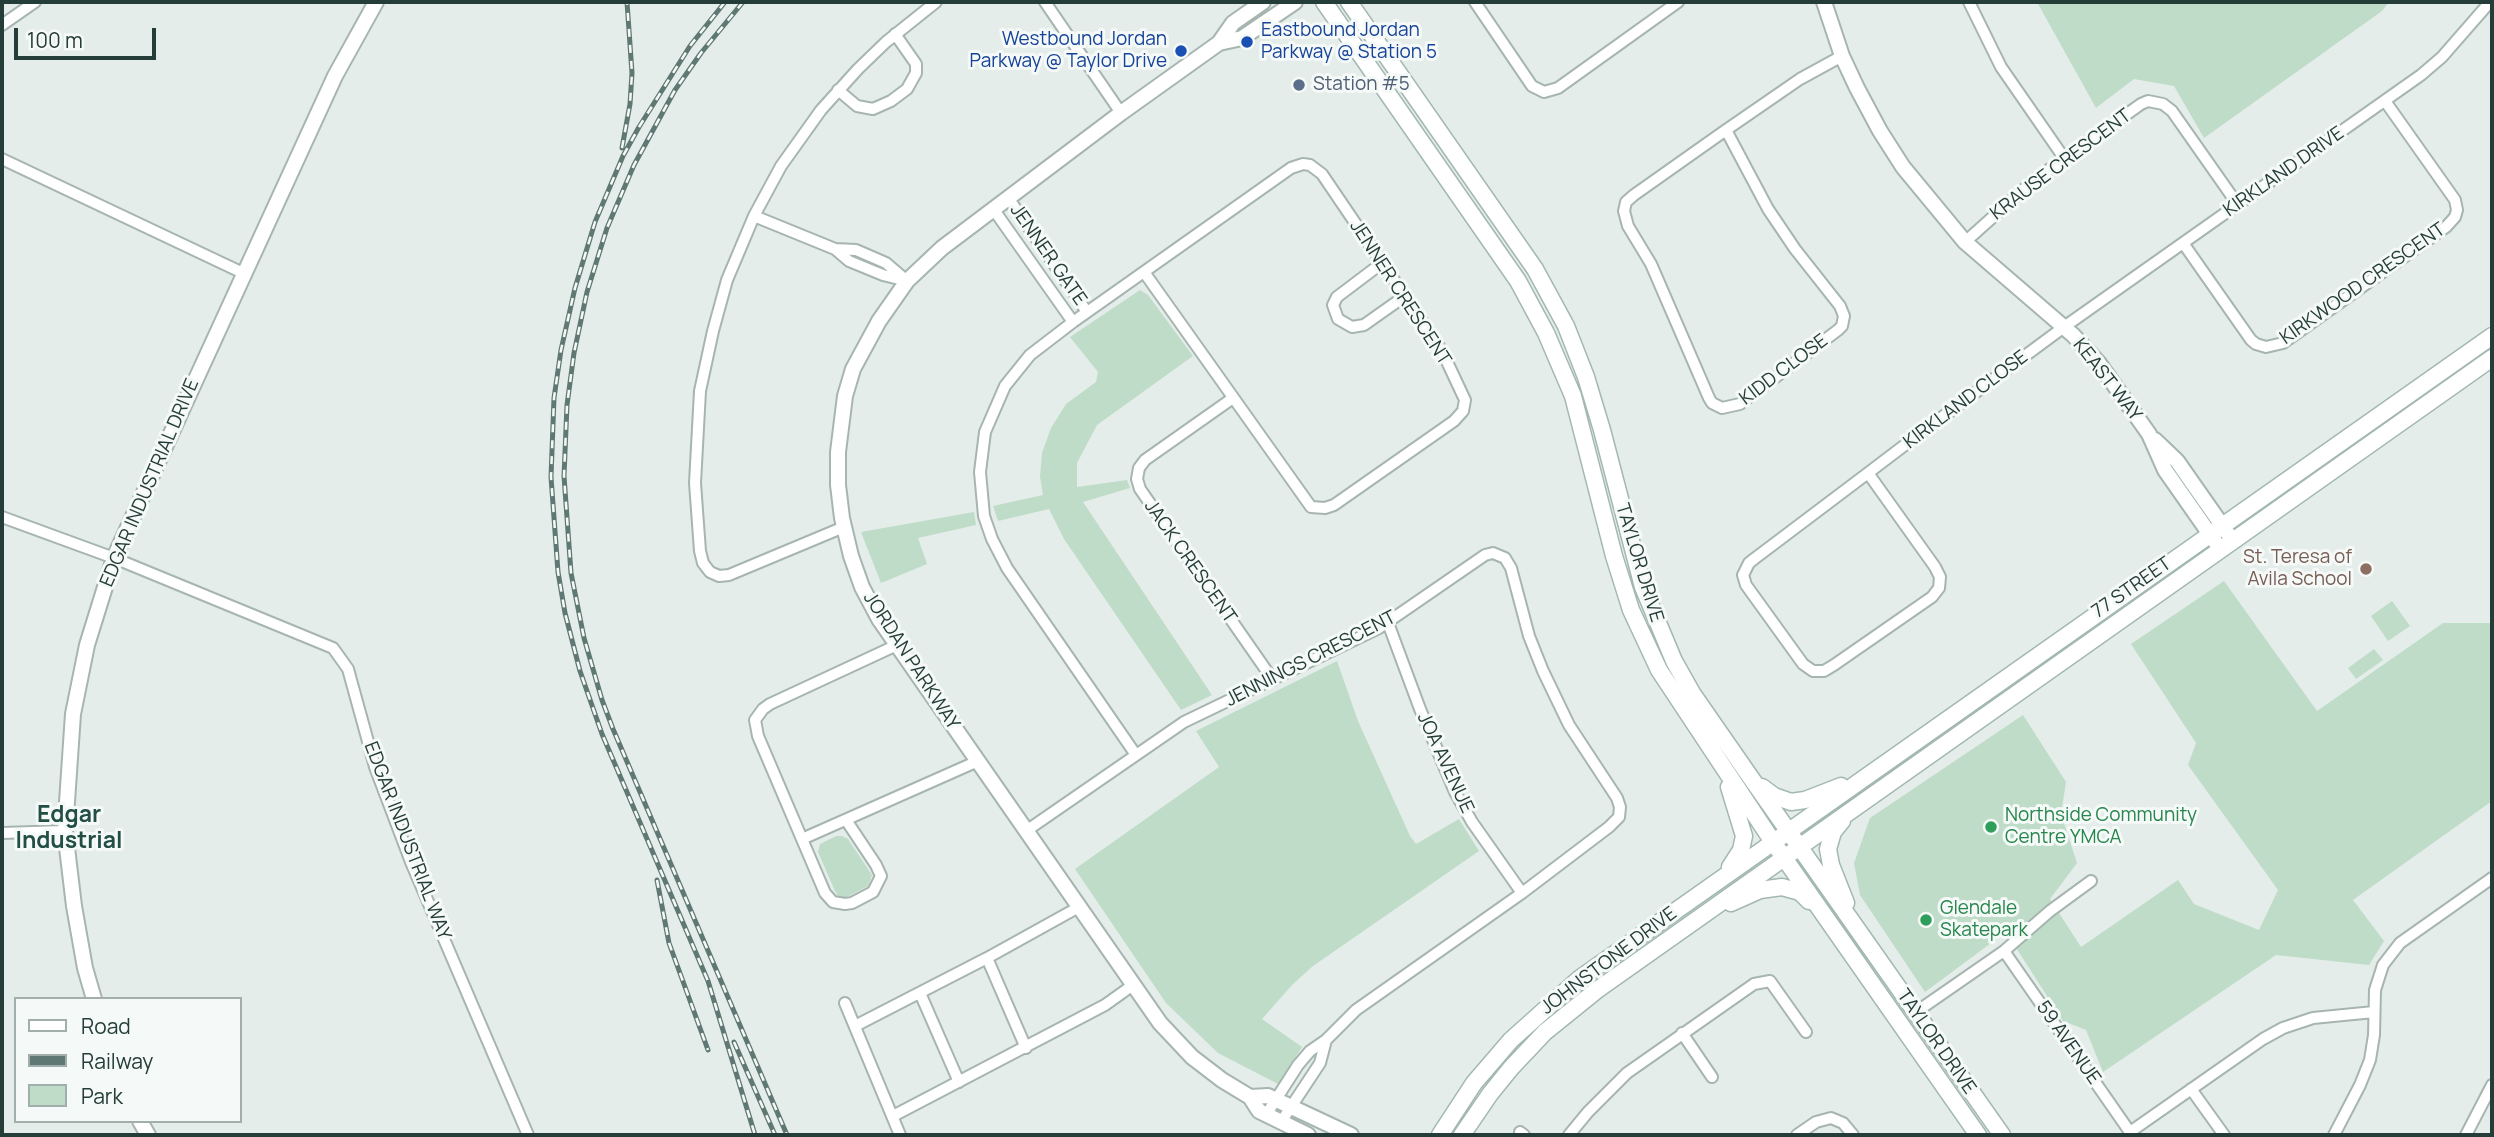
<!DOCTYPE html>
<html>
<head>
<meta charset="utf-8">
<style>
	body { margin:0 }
	#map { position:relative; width:2494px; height:1137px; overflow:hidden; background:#e4ede9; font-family:Manrope,sans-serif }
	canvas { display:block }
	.frame { position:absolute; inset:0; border:4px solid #253d38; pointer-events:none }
	.legend { position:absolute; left:14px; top:997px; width:228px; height:126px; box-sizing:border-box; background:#f5f9f7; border:2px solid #a2aeab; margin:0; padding:9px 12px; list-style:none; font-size:21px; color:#253d38 }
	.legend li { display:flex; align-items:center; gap:14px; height:35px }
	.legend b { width:35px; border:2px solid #a2aeab }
	.scale { position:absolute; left:14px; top:28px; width:142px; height:32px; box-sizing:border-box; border:4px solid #253d38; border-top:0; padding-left:9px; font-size:21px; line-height:24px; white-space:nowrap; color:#253d38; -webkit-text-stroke:5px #f5f9f7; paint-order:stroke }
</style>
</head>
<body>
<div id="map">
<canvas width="2494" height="1137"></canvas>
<div class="frame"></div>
<ul class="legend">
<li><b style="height:9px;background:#fff"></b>Road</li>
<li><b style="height:9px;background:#607873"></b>Railway</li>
<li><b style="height:19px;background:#bfdcc9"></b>Park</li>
</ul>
<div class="scale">100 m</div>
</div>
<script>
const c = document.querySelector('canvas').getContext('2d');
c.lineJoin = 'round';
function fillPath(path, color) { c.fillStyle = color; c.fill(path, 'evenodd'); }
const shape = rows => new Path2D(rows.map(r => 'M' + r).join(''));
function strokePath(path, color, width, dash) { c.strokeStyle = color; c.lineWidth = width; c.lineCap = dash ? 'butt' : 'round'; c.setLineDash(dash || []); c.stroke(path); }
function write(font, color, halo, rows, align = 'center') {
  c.font = font + ' Manrope,sans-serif'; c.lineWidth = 6; c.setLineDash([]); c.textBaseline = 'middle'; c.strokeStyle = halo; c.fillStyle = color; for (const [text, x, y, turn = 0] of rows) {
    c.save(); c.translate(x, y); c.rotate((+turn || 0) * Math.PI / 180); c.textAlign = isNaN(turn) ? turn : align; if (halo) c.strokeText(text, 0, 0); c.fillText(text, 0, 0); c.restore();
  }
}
fillPath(shape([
	[2037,2,2389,2,2382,11,2204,138,2174,86,2134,79,2096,108],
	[1140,290,1148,295,1193,356,1097,425,1077,463,1077,487,1127,480,1130,488,1083,502,1212,695,1181,710,1064,539,1049,509,998,521,993,506,1043,495,1040,477,1042,453,1051,428,1066,404,1096,382,1098,372,1070,337],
	[974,512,976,525,918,538,927,564,881,583,861,532],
	[2224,581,2317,711,2443,623,2492,623,2492,801,2353,900,2384,941,2369,965,2276,955,2103,1072,2086,1030,2063,1021,2006,932,1925,992,1860,895,1854,863,1870,818,2023,715,2066,782,2061,814,2077,863,2050,899,2081,947,2178,880,2194,904,2259,930,2278,890,2188,765,2196,743,2131,644],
	[2392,601,2410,626,2388,641,2371,616],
	[2374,649,2383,660,2356,679,2348,668],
	[1337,661,1358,721,1410,836,1416,844,1459,819,1479,851,1313,966,1292,985,1262,1019,1302,1047,1278,1084,1218,1053,1166,1003,1075,869,1219,767,1196,731],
	[836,836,842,836,848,839,872,875,868,886,845,898,838,896,835,891,818,852,820,844]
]), '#bfdcc9');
const minor = shape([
	[1045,2,1121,113],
	[1475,2,1532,86,1544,92,1558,88,1678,2],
	[1969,2,2001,67,2064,158],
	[2,25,35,2],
	[838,90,857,106,873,109,891,101,907,89,916,73,916,64,895,34],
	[1726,130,1768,209,1795,249,1840,306,1844,316,1842,326,1838,330,1740,404,1722,408,1712,403,1709,398,1651,264,1628,226,1624,211,1626,202,1634,195,1726,130],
	[1726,130,1800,79,1842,56],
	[2,159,243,273],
	[1009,199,1087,312],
	[994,210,1073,322],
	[754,216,835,249,849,261,883,275,907,281],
	[1965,242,2033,181,2141,104,2148,101,2163,104,2172,111,2238,205],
	[2183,243,2251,340,2256,344,2266,347,2283,343,2446,227,2455,217,2457,210,2455,200,2385,101],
	[835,249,856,250,886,263,907,281],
	[1382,263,1337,297,1333,305,1338,319,1352,327,1364,325,1405,296],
	[1233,398,1145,460,1139,468,1137,479,1140,489,1273,680],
	[1868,473,1935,567,1940,577,1939,588,1932,597,1834,665,1824,671,1813,671,1803,664,1746,585,1743,575,1749,563,1754,559,1868,473,1922,432,2064,327,2421,75,2442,57,2490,2],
	[2,517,114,558,333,648,348,669,375,767,411,862,528,1135],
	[844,527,729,575,719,576,710,572,703,563,700,551,695,483,700,391,713,331,727,280,754,216,781,166,821,110,858,69,886,42,936,2],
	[1388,623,1420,709,1455,792,1472,822,1522,893],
	[1136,755,1007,568,992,539,984,516,980,472,985,432,1005,386,1030,355,1073,322,1291,168,1303,164,1310,165,1322,174,1442,351,1465,400,1463,411,1454,421,1334,505,1325,508,1311,507,1144,272],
	[846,820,876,865,881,876,873,892,852,903,845,904,833,902,825,893,758,736,755,720,763,709,770,704,897,645],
	[1026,831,1184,722,1379,628,1485,555,1493,553,1505,558,1511,568,1529,636,1543,671,1569,725,1617,798,1620,807,1619,817,1609,827,1522,893,1356,1010,1326,1040,1310,1051,1298,1065,1266,1115],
	[2,833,65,831],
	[802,839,978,761],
	[2004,951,2132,1135],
	[987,958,1026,1048],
	[920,993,959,1082],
	[845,1003,900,1135],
	[1916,1012,2004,951,2050,911,2091,881],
	[855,1026,987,958,1079,907],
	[1682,1033,1712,1077],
	[2191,1089,2224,1135],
	[893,1116,1105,1005,1133,985],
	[1281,1122,1320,1063,1326,1040],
	[1520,1132,1524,1135],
	[2130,1132,2263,1039,2283,1028,2313,1018,2374,1012],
	[1569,1135,1588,1112,1627,1073,1754,984,1770,981,1806,1032],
	[1797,1135,1816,1122,1831,1118,1843,1123,1853,1135],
	[2334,1135,2360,1085,2370,1060,2374,1035,2375,990,2383,965,2400,943,2492,878],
	[2466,1135,2492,1085]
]);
const tertiary = shape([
	[1263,2,1233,23,1219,43,1121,113,942,248,907,281,879,321,853,369,845,396,838,452,838,485,842,518,851,556,862,587,879,619,1160,1023,1192,1057,1222,1080,1250,1097,1259,1111,1308,1135],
	[1824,2,1842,56,1857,88,1880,131,1903,167,1965,242,2073,335,2098,362,2149,434,2165,470,2221,550],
	[1219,43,1242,38,1295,2],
	[2155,440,2177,461,2233,541],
	[94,999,85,968,74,906,65,831,73,714,87,645,114,558,335,76,376,2],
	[1250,1097,1268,1096,1351,1135],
	[140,1121,148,1135]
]);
const secondary = shape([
	[1324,2,1518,281,1546,333,1573,396,1614,556,1631,610,1659,670,1773,842,1978,1135],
	[1349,2,1535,269,1566,326,1586,377,1602,430,1643,587,1674,661,1692,693,1751,778,2002,1135],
	[1729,787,1744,836,1741,850,1730,867],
	[1762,787,1774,796,1791,802,1805,800,1841,786],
	[1842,821,1833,832,1828,849,1831,865,1846,903],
	[1731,903,1760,890,1782,887,1800,892,1809,901],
	[1440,1135,1474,1083,1511,1040,1579,979,2492,336],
	[1462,1135,1490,1094,1511,1068,1545,1032,1597,990,2492,358]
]);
strokePath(minor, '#a7b5b0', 14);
strokePath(tertiary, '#a7b5b0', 18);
strokePath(secondary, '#a3b8b2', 19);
strokePath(minor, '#fff', 10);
strokePath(tertiary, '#fff', 14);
strokePath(secondary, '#fff', 16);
const rail = shape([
	[725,2,690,46,639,127,623,156,595,222,575,288,561,350,554,398,551,477,558,572,565,613,580,671,602,734,708,981,755,1135],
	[743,2,701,53,675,90,634,165,607,228,587,292,574,353,567,405,564,476,571,573,584,638,602,700,613,729,787,1135],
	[622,148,630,104,632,73,627,2],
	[657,880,669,943,708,1050],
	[734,1042,775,1135]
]);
strokePath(rail, '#607873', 5);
strokePath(rail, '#f5f9f7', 2.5, [8]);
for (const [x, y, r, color] of [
	[1247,42,7,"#1a4fb4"],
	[1181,51,7,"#1a4fb4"],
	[1299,85,7,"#5c6f8a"],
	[2366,569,7,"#8d6e63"],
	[1991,827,7,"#2e9e5b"],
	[1926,920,7,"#2e9e5b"]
]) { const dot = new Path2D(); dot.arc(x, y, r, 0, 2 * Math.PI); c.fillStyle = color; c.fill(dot); strokePath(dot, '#f5f9f7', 2.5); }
write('19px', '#164399', '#f5f9f7', [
	["Eastbound Jordan",1261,31],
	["Parkway @ Station 5",1261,53],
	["Westbound Jordan",1167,40,"right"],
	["Parkway @ Taylor Drive",1167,62,"right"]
], 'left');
write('19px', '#4e5e75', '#f5f9f7', [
	["Station #5",1313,85]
], 'left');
write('19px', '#253d38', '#f5f9f7', [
	["KRAUSE CRESCENT",2061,165,-37],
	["KIRKLAND DRIVE",2284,172,-35],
	["JENNER GATE",1048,255,55],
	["KIRKWOOD CRESCENT",2363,284,-35],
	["JENNER CRESCENT",1400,293,57],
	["KIDD CLOSE",1784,370,-37],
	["KEAST WAY",2107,380,52],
	["KIRKLAND CLOSE",1966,400,-37],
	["EDGAR INDUSTRIAL DRIVE",150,483,-67],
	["JACK CRESCENT",1190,562,55],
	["TAYLOR DRIVE",1639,563,73],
	["77 STREET",2132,588,-35],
	["JENNINGS CRESCENT",1311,659,-27],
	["JORDAN PARKWAY",911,661,57],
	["JOA AVENUE",1445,763,65],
	["EDGAR INDUSTRIAL WAY",407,841,69],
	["JOHNSTONE DRIVE",1609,961,-37],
	["TAYLOR DRIVE",1936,1042,55],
	["59 AVENUE",2068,1043,55]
]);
write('19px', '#785e54', '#f5f9f7', [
	["St. Teresa of",2352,558],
	["Avila School",2352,580]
], 'right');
write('19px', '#27864d', '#f5f9f7', [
	["Northside Community",2005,816],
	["Centre YMCA",2005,838],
	["Glendale",1940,909],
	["Skatepark",1940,931]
], 'left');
write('bold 23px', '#224e46', '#f5f9f7', [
	["Edgar",69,816],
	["Industrial",69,842]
]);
</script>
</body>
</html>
